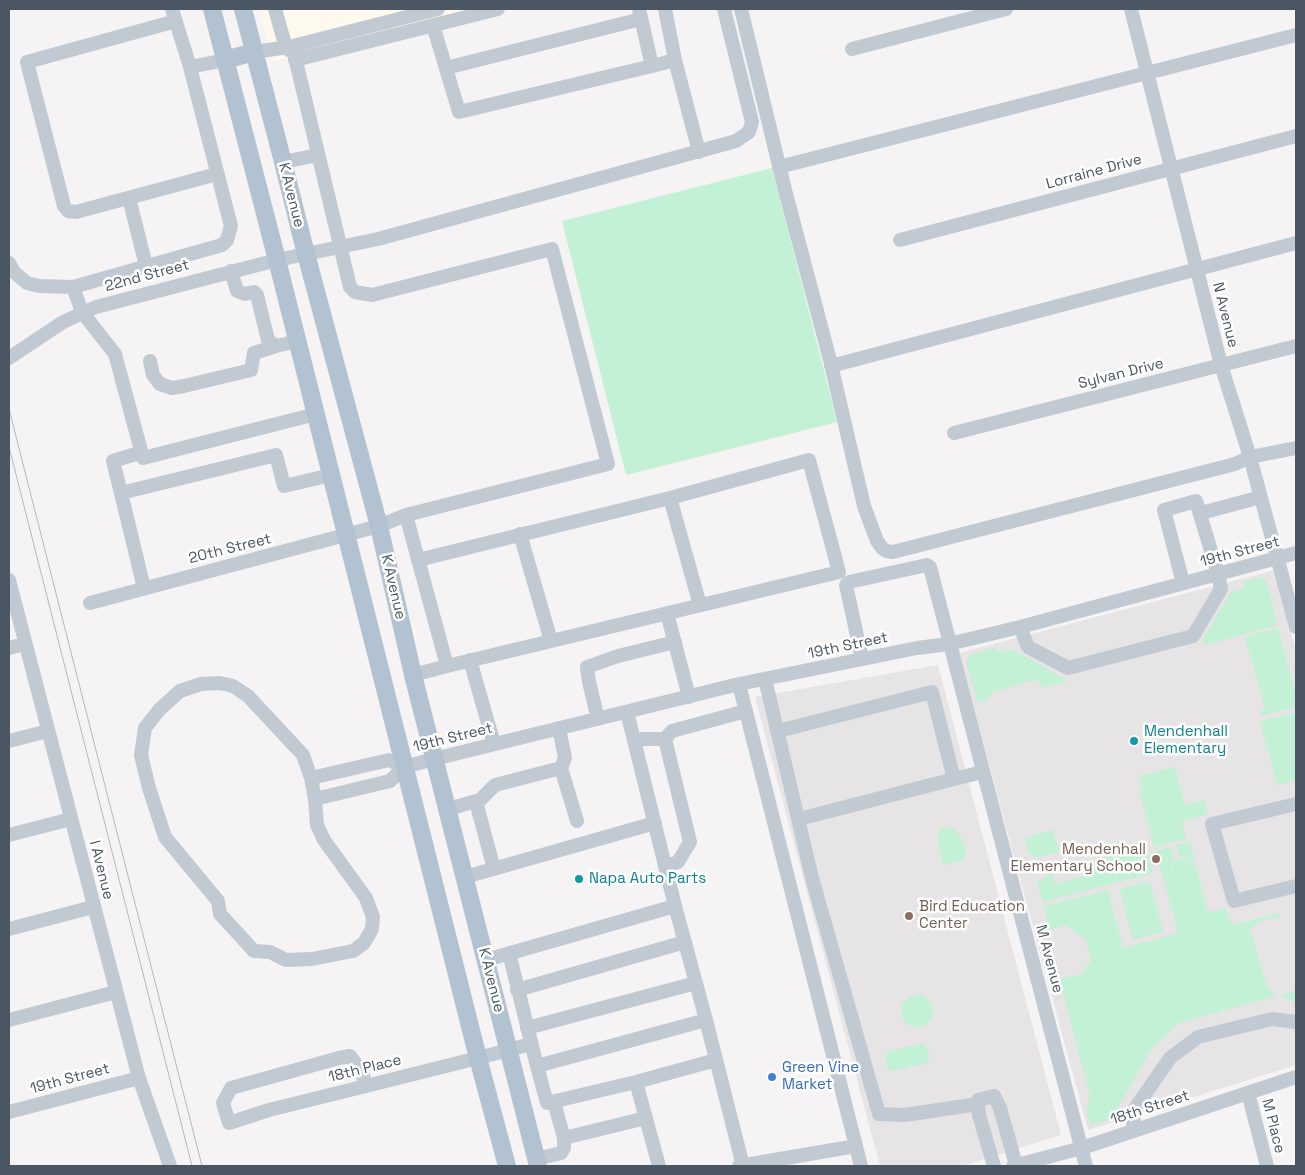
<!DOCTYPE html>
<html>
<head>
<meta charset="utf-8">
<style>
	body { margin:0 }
	#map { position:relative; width:1305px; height:1175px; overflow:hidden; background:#f5f3f3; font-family:"Space Grotesk",sans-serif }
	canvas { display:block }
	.frame { position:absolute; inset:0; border:10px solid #4a5661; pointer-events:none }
</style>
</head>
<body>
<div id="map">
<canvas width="1305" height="1175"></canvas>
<div class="frame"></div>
</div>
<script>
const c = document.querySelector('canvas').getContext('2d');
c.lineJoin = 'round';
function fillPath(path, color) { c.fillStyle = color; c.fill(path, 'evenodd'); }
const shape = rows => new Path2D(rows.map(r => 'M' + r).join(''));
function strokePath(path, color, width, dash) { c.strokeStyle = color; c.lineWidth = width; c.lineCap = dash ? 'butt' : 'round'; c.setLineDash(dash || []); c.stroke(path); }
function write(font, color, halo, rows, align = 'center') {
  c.font = font + ' "Space Grotesk",sans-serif'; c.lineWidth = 5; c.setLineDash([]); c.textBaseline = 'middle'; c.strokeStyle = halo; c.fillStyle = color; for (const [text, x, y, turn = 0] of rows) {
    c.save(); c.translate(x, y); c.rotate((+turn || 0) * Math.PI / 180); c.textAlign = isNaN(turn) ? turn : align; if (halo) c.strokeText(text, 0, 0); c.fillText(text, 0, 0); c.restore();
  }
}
fillPath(shape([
	[260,9,475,9,273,61]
]), '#fdf9ef');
fillPath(shape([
	[1275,570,1296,652,1296,1065,1088,1130,959,653],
	[938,665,1061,1135,962,1166,880,1166,755,697]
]), '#e6e4e5');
fillPath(shape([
	[772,168,837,422,626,475,562,221],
	[1263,577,1266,580,1278,625,1205,645,1202,641,1231,592,1240,590,1245,585,1244,581],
	[1278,628,1296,695,1296,707,1261,716,1260,711,1265,709,1245,637],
	[995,647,997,651,1007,651,1012,649,1068,681,1041,688,1038,679,993,692,984,703,977,701,966,661,970,655],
	[1296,712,1296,780,1277,785,1260,721],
	[1175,767,1185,805,1204,800,1208,814,1182,821,1186,839,1154,847,1139,789,1142,787,1139,776],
	[948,827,955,829,964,842,966,850,965,858,963,860,946,865,942,863,938,843,938,831,940,828],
	[1053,830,1059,852,1039,857,1029,854,1025,837],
	[1120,842,1127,845,1137,843,1145,845,1153,873,1043,902,1037,882,1052,873,1055,884,1092,874,1089,863,1108,858,1106,845],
	[1190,842,1208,912,1226,908,1232,925,1280,913,1280,916,1259,922,1250,929,1267,987,1276,996,1179,1023,1151,1049,1112,1119,1091,1125,1086,1111,1090,1095,1059,979,1082,974,1091,961,1086,940,1066,925,1049,930,1043,906,1108,890,1123,948,1178,933,1156,851,1171,847,1174,858,1169,871,1175,860,1179,859,1189,860,1195,867,1194,862,1188,858,1179,857,1176,845],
	[1150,881,1163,932,1133,940,1120,889],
	[1296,991,1296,1002,1282,997,1282,994],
	'901 1011a16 16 0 1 1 32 0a16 16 0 1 1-32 0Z',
	[920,1044,924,1044,928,1050,929,1058,928,1061,925,1064,898,1070,892,1071,888,1069,886,1061,886,1053,892,1050]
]), '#c3f1d5');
strokePath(shape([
	[172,9,190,67,225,60],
	[639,9,652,66,675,60,665,9],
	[741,9,785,190,830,360,864,506,877,541,882,548,886,551,893,552,1235,464,1250,457,1296,448],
	[1131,9,1221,365,1250,457,1296,627],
	[176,21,27,62,64,206,68,211,76,212,217,174],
	[433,25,459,112,652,66],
	[852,49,1006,9],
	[254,52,289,47,438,9],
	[295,60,498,9],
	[675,60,699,152],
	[446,68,641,19],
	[283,162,318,155],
	[779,167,1296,35],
	[129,198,146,266],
	[900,240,1296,136],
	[9,263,14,272,27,283,39,286,73,287,82,312,115,354,143,458,316,414],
	[231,271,237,291,245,294,254,292,257,295,268,340,276,346,298,341],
	[73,287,222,245,227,240,231,226,190,67],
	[9,358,63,322,96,307,277,260,378,239,736,141,749,132,752,122,724,9],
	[150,361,153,375,160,384,172,388,184,386,251,370,254,353,276,346],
	[831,366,1296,243],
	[954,433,1296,346],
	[142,452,113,461,121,493,276,455,284,486,331,475],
	[121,493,144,588],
	[1201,513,1261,497],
	[406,515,447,666,413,675],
	[520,534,551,641],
	[418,560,670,498],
	[9,580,139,1078,170,1166],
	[90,603,379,526,406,515,608,464,552,249,372,295,355,292,350,287,294,53,286,48,275,9],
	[667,613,689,697],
	[1020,627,1028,647,1068,668,1193,636,1221,589,1218,574,1196,501,1164,510,1183,583],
	[9,648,25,644],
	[862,659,846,585,849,582,927,565,930,567,1086,1166],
	[470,660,494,744],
	[447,666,839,572,809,460,670,498,700,605],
	[765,679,812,878,879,1114,905,1115,978,1104],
	[220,683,233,686,248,696,303,755,311,778,315,799,317,825,324,840,366,898,373,917,372,929,364,943,353,951,312,959,286,960,270,952,254,951,220,914,218,901,165,837,149,788,141,755,145,728,159,710,180,691,201,684,220,683],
	[739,684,861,1166],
	[627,712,675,906],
	[598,719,589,682,587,667,618,656,675,642],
	[778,731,932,692,954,779,799,819],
	[634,739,665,739],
	[9,741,48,731],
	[561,768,577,821],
	[311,778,389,760,404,767],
	[954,779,982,772],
	[315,799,390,781,404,767,434,759,739,684,917,648,949,644,1020,627,1296,553],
	[476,802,494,869],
	[1296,804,1212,824,1234,901,1296,886],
	[448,809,480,800,495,785,561,768,565,758,559,728],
	[9,835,71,819],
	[665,867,678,862,690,842,665,739,672,731,746,711],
	[465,877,655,823],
	[9,929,93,907],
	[486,960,675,906,706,1020,537,1066,509,953],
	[517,990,685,942],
	[9,1020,116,992],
	[706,1020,743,1166],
	[527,1028,696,983],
	[537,1066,547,1103,636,1082],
	[366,1086,362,1072,350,1056,339,1058,231,1088,223,1103,229,1123,269,1110,366,1086,478,1058,531,1044],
	[1248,1093,1267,1166],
	[9,1112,139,1078],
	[1133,1131,1134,1110,1170,1058,1198,1037,1272,1019,1296,1022],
	[564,1138,646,1118],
	[536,1159,561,1153,564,1148,564,1138,554,1102],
	[659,1166,636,1082,716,1060],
	[739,1166,856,1146],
	[994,1166,979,1115,978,1100,994,1096,1000,1108,1016,1165],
	[1013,1166,1082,1148,1296,1077]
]), '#c1cad2', 14);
strokePath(shape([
	[212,9,277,260,478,1058,507,1166],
	[243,9,283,162,306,254,379,526,413,675,538,1166],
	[225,60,254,52]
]), '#b3c2d1', 18);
strokePath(shape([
	[9,409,202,1166],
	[9,447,192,1166]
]), '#b5b8bd', 1);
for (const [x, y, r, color] of [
	[1134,741,5,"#0f9aa8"],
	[1156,859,5,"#8d6e63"],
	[579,879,5,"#0f9aa8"],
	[909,916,5,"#8d6e63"],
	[772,1077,5,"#3f7fe0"]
]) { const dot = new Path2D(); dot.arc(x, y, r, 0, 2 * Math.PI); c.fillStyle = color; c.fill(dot); strokePath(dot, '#fff', 2); }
write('15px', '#4a5661', '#fff', [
	["Lorraine Drive",1094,172,-15],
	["K Avenue",291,195,76],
	["22nd Street",147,276,-15],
	["N Avenue",1225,315,76],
	["Sylvan Drive",1121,374,-14],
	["20th Street",230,549,-14],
	["19th Street",1240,552,-15],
	["K Avenue",393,587,77],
	["19th Street",848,646,-12],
	["19th Street",453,738,-14],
	["I Avenue",101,870,76],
	["M Avenue",1049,959,75],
	["K Avenue",491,980,76],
	["18th Place",365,1069,-14],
	["19th Street",70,1079,-15],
	["18th Street",1150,1108,-18],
	["M Place",1273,1126,76]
]);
write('15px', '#0d838f', '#fff', [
	["Mendenhall",1144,732],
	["Elementary",1144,749],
	["Napa Auto Parts",589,879]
], 'left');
write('15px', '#785e54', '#fff', [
	["Mendenhall",1146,850],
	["Elementary School",1146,867],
	["Bird Education",919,907,"left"],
	["Center",919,924,"left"]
], 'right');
write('15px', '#366cbe', '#fff', [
	["Green Vine",782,1068],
	["Market",782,1085]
], 'left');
</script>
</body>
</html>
